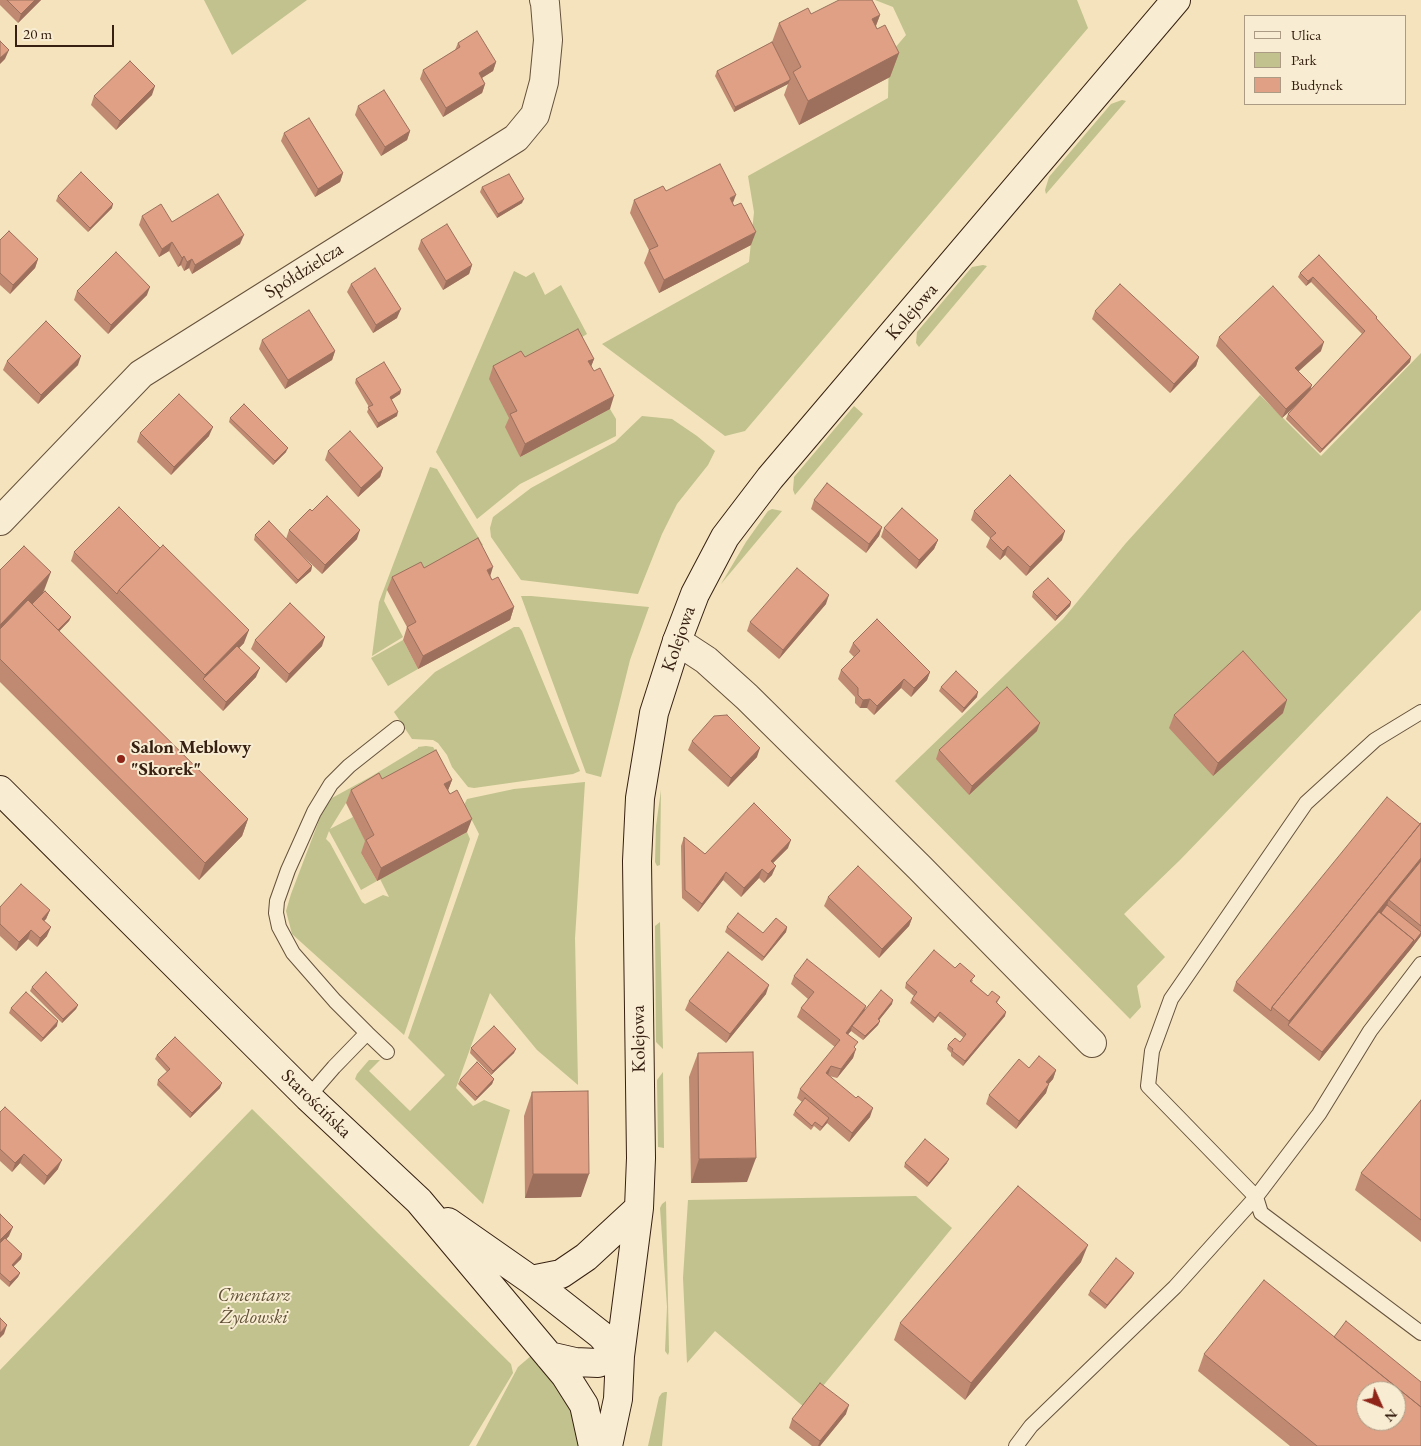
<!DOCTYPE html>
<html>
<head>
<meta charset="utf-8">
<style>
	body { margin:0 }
	#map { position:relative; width:1421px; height:1446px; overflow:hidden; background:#f4e3bc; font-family:"EB Garamond",serif }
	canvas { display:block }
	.legend { position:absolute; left:1244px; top:15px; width:162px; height:90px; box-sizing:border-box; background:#f8edd3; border:1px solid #ab9b85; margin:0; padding:6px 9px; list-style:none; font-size:15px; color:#372011 }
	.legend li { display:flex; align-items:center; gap:10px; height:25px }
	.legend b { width:25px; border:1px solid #ab9b85 }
	.north { position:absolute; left:1356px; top:1381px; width:50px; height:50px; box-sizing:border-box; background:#f8edd3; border:1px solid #ab9b85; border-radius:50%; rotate:134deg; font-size:14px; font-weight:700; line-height:20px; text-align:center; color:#372011 }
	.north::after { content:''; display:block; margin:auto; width:18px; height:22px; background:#8f2418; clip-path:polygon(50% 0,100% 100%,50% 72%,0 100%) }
	.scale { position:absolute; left:15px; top:25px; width:99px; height:22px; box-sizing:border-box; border:2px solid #372011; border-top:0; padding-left:6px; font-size:15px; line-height:18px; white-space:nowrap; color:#372011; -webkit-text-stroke:4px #f8edd3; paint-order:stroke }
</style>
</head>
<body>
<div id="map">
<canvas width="1421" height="1446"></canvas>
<ul class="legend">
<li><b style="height:6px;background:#f8edd3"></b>Ulica</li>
<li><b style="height:14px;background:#c1c28d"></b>Park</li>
<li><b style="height:14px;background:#dfa085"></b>Budynek</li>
</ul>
<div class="north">N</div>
<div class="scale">20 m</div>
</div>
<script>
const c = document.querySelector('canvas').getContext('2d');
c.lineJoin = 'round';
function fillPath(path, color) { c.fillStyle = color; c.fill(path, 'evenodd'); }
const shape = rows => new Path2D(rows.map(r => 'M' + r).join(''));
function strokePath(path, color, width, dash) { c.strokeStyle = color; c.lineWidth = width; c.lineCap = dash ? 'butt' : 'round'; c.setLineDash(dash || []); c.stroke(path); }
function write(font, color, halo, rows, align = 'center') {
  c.font = font + ' "EB Garamond",serif'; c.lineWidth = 4; c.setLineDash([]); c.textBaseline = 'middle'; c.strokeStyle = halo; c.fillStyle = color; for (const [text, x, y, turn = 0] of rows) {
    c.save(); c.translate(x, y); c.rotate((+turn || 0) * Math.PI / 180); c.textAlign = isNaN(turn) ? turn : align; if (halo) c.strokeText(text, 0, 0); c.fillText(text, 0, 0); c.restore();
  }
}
fillPath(shape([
	[204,0,307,0,232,55],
	[875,0,1077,0,1088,28,745,431,725,436,602,344,749,262,754,212,748,176,888,98,889,55,906,35,893,7],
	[1122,100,1126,101,1046,194,1045,190,1049,177,1111,104],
	[983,265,987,266,919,347,916,343,917,332,972,267],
	[514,271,526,277,534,272,545,295,561,285,587,334,574,342,512,424,520,457,610,409,616,419,616,436,520,484,477,519,436,452],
	[1421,353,1421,610,1180,860,1124,914,1165,957,1137,986,1141,1007,1130,1019,895,781,1063,619,1126,543,1260,395,1321,456],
	[854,406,863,414,795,495,793,490,794,477],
	[642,416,672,419,697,436,715,451,708,465,677,504,662,534,638,594,521,580,491,537,490,528,493,517,531,488,615,442],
	[430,467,437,469,483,545,419,581,387,590,384,601,403,637,372,656,379,602],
	[772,509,782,511,721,584,746,542,768,511],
	[521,596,531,596,649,607,630,660,601,777,586,773],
	[514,627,519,627,522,631,580,771,573,774,474,788,468,787,452,767,447,755,438,743,433,740,412,739,394,712,435,672],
	[403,640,418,669,388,686,371,658],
	[426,746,433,747,435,750,450,786,445,789,346,803,330,829,353,817,369,848,361,853,377,881,361,890,329,831,326,839,330,843,362,902,365,904,383,895,389,897,380,879,467,832,470,839,404,1035,292,934,286,911,291,894,323,810,332,798,372,776,418,748,418,747],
	[585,782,575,938,578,1085,537,1050,490,993,456,1088,473,1106,484,1100,510,1110,483,1204,355,1079,357,1074,369,1060,380,1060,369,1071,410,1111,445,1075,408,1038,479,834,464,805,467,799,514,789],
	[661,790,660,865,657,866,655,862,656,826],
	[660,922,663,1049,656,1042,655,926],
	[663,1072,664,1148,658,1147,657,1080],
	[252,1109,511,1364,513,1373,469,1446,0,1446,0,1370],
	[916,1196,952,1228,805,1408,715,1331,687,1363,683,1278,688,1200],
	[666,1201,669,1352,668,1355,665,1351,667,1307,660,1208,662,1204],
	[532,1355,573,1400,580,1446,476,1446,518,1367],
	[665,1392,667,1392,662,1446,648,1446,659,1397,662,1393]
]), '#c1c28d');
const lane = shape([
	[1421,712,1375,740,1306,803,1171,999,1152,1051,1148,1086,1256,1197,1319,1114,1370,1031,1421,964],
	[367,1033,387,1052],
	[308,1097,334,1067,367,1033,335,1001,293,953,279,927,276,913,277,901,288,870,314,812,331,784,349,766,397,728],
	[1016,1446,1031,1426,1175,1287,1256,1197,1261,1213,1421,1333]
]);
const street = shape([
	[0,521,141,374,516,138,535,115,544,82,548,40,545,3,544,0],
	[677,641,706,660,747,697,920,868,1092,1043]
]);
const secondary = shape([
	[0,790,308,1097,419,1201,565,1375,584,1405,593,1446],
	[448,1222,531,1280,561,1274,586,1257,639,1208],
	[531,1280,601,1335,620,1356,598,1363,575,1362,549,1356],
	[608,1446,618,1399,620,1356,639,1208,641,1158,637,861,640,798,654,713,677,641,695,594,725,537,770,478,1176,0]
]);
strokePath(lane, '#66513c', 16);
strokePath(street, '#66513c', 30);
strokePath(secondary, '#372011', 30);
strokePath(lane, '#f8edd3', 14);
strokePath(street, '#f8edd3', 28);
strokePath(secondary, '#f8edd3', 28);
fillPath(shape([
	[0,0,41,0,18,23,0,5],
	[811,14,880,15,876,26,877,29,899,53,890,77,799,125,784,95,788,84,734,112,715,76,717,71,772,42,779,23],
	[458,43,496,62,493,71,482,78,485,84,482,93,443,117,420,79,423,70,455,50],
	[152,95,116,130,91,105,94,96],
	[358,106,410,131,407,140,381,156,355,115],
	[284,133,343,173,340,182,315,197,281,141],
	[482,187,522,203,497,218,480,192],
	[666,191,733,204,751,245,659,293,644,263,649,250,630,213,634,200],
	[58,196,112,208,88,232,56,201],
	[142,216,172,222,240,244,192,274,189,268,184,271,181,265,178,267,169,251,159,257,139,225],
	[0,240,38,259,35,268,10,294,0,285],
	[421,240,472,265,469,274,443,290,418,249],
	[1319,255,1377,317,1377,319,1411,357,1410,362,1320,453,1286,419,1288,414,1295,406,1282,418,1216,346,1219,337,1321,351,1298,372,1310,390,1362,334,1311,282,1306,286,1298,277,1300,273],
	[351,284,397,318,373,333,347,292],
	[77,291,147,295,108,334,74,300],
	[1095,311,1199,357,1196,366,1170,393,1092,319],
	[262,340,335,351,332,360,285,389,259,349],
	[525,357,594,359,591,366,610,409,520,457,505,427,509,418,489,379,493,366],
	[7,361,78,365,38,404,3,370],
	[356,379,401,390,400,394,391,400,397,416,377,428,367,412,369,407,355,383],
	[230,418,286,452,273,465,229,422],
	[140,433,209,436,171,475,137,442],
	[328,451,383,468,380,477,358,497,325,460],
	[814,500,882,527,879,536,866,553,811,509],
	[312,511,357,539,322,574,292,546,312,566,311,571,296,584,254,540,255,535,286,539,289,530],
	[974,511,1062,540,1026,576,1005,555,1000,560,986,547,990,538,971,520],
	[884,528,938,540,934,549,916,569,881,537],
	[74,552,244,643,239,648,256,677,223,711,71,561],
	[424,568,490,576,492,580,514,607,510,620,418,669,403,640,407,627,387,590,392,577],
	[0,570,43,593,71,617,69,621,59,631,248,819,242,836,199,880,0,682],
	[1033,592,1071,602,1070,606,1055,621,1032,597],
	[826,604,779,659,747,631,750,622],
	[255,640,322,646,286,683,251,649],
	[853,643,930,672,927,680,911,697,901,688,874,715,867,708,860,708,855,703,855,697,838,679,841,670,854,657,849,652],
	[941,687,977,697,962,713,939,691],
	[1283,713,1213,776,1169,728,1174,715],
	[1037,731,969,795,936,759,939,750],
	[692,741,757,757,728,787,688,750],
	[382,779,452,780,448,790,467,832,377,881,361,853,365,841,346,803,351,790],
	[1421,823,1421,936,1319,1061,1233,991,1236,982],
	[684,837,705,854,788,848,773,863,772,875,764,883,759,878,741,897,723,880,698,912,682,898,681,846],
	[828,897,912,918,909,926,879,958,824,906],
	[0,907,50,910,46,919,44,921,47,936,37,947,28,939,16,951,0,936],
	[727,927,763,933,787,927,786,932,762,961,725,932],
	[955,968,973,980,972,982,988,996,1000,997,997,1003,1005,1016,963,1066,951,1056,951,1053,947,1049,948,1045,960,1042,964,1038,938,1016,933,1023,910,1003,912,999,914,996,905,988,906,983],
	[794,976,866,1006,864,1011,892,1004,879,1020,880,1021,878,1025,863,1040,851,1031,848,1034,855,1049,853,1058,837,1078,829,1076,870,1117,849,1142,827,1123,820,1131,814,1126,811,1130,793,1115,795,1111,802,1102,797,1098,800,1089,835,1047,797,1017,801,1008,808,999,791,984],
	[32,987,78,1005,76,1009,62,1023,30,991],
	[766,994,726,1043,685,1010,689,1001],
	[11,1008,57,1026,41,1042,9,1013],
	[471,1048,514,1053,491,1075,470,1053],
	[698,1053,747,1182,691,1183,689,1077],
	[157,1055,220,1088,190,1118,157,1085,158,1080,167,1072,155,1059],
	[1029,1068,1056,1070,1053,1079,1048,1084,1046,1093,1016,1129,986,1104,989,1095],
	[494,1079,492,1084,475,1101,458,1084,460,1080],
	[532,1092,581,1197,525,1198,524,1116],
	[1421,1100,1421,1242,1355,1190,1361,1173],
	[0,1112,58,1169,44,1185,20,1163,12,1172,0,1161],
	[905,1163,947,1163,927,1187,904,1167],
	[0,1214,9,1236,6,1239,22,1254,21,1259,13,1266,20,1273,18,1277,9,1287,0,1279],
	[1081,1262,965,1400,894,1340,900,1323],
	[1132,1277,1105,1309,1088,1295,1090,1291],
	[1334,1337,1421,1446,1290,1446,1198,1371,1204,1354],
	[846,1414,820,1446,812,1446,789,1428,792,1419]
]), '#c08a72');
fillPath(shape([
	[35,0,41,0,18,23,21,14],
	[880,15,871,38,872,19],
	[9,50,5,59,0,64,0,58],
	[899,53,890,77,799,125,808,101],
	[496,62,493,71,475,82,479,73],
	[790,80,788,84,734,112,735,107],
	[485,84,482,93,443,117,446,108],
	[155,86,152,95,116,130,120,121],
	[410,131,407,140,381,156,385,147],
	[343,173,340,182,315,197,318,189],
	[736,195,731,208,730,198],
	[524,199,522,203,497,218,498,214],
	[113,204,112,208,88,232,90,228],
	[756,232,751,245,659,293,664,280],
	[244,235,240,244,192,274,195,265],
	[172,242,169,251,159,257,162,249],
	[184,256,181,265,178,267,182,258],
	[38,259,35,268,10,294,13,285],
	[192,259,189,268,184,271,187,262],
	[472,265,469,274,443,290,446,281],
	[1313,277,1311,282,1306,286,1308,281],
	[150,287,147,295,108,334,111,325],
	[401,309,397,318,373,333,376,325],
	[1324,342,1321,351,1292,377,1295,368],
	[335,351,332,360,285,389,288,380],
	[81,356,78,365,38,404,41,395],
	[1199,357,1196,366,1170,393,1174,384],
	[1411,357,1410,362,1320,453,1322,449],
	[594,359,589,372,588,361],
	[1312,385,1309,394,1282,418,1286,409],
	[401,390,400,394,388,402,390,397],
	[614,396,610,409,520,457,525,444],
	[398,412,397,416,377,428,378,423],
	[213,427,209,436,171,475,174,467],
	[288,448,286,452,273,465,275,461],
	[383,468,380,477,358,497,361,488],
	[882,527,879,536,866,553,869,544],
	[360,530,357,539,322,574,325,565],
	[1065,531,1062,540,1026,576,1030,567],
	[938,540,934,549,916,569,919,560],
	[1008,546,1005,555,1000,560,1003,551],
	[312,566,311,571,296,584,298,580],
	[493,567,489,580,487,570],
	[51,572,42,596,0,639,0,625],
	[829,595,826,604,779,659,783,650],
	[1071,602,1070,606,1055,621,1057,616],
	[514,607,510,620,418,669,423,656],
	[71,617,69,621,48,643,49,638],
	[249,630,244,643,206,682,203,679,205,675],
	[325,637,322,646,286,683,289,674],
	[260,668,256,677,223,711,226,702],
	[930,672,927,680,911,697,914,688],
	[904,679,901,688,874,715,877,706],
	[978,692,977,697,962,713,964,708],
	[870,699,867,708,860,708,863,700],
	[1287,700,1283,713,1213,776,1218,763],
	[1040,723,1037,731,969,795,972,786],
	[760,748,757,757,728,787,731,778],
	[452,780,447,793,444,784],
	[248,819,242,836,199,880,205,863],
	[472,819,467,832,377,881,381,868],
	[791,840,788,848,767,869,771,861],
	[1421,858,1421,865,1389,900,1386,908,1288,1025,1289,1021],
	[776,866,772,875,764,883,768,874],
	[762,869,759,878,741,897,744,888],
	[726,872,723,880,698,912,702,904],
	[50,910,46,919,38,927,42,919],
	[912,918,909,926,879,958,882,949],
	[51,927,47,936,37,947,40,938],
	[787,927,786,932,762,961,764,957],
	[31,930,28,939,16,951,19,942],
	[1421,933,1420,937,1411,949,1319,1061,1322,1052,1414,940],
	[769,985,766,994,726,1043,730,1034],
	[893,1000,892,1004,876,1024,878,1019],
	[78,1005,76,1009,62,1023,63,1019],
	[866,1006,863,1014,852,1026,851,1031,842,1041,846,1033],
	[940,1012,938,1016,933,1023,935,1018],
	[1006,1012,1005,1016,963,1066,965,1061],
	[58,1021,57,1026,41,1042,43,1038],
	[880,1021,878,1025,863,1040,865,1036],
	[516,1049,514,1053,491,1075,493,1071],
	[856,1049,853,1058,837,1078,841,1069],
	[831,1066,828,1075,826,1073],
	[1056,1070,1053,1079,1043,1091,1046,1082],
	[494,1079,492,1084,475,1101,477,1097],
	[222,1083,220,1088,190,1118,192,1113],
	[1049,1084,1046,1093,1016,1129,1019,1121],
	[873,1108,870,1117,849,1142,852,1133],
	[829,1118,827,1123,820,1131,822,1127],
	[24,1154,20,1163,12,1172,15,1163],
	[756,1158,747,1182,691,1183,699,1159],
	[949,1159,947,1163,927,1187,929,1183],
	[62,1160,58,1169,44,1185,47,1176],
	[533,1174,589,1174,581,1197,525,1198],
	[13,1227,9,1236,0,1246,0,1240],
	[1088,1245,1081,1262,965,1400,971,1383],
	[22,1254,21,1259,10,1270,12,1265],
	[20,1273,18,1277,9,1287,10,1282],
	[1134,1273,1132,1277,1105,1309,1107,1305],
	[7,1325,4,1334,0,1338,0,1333],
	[849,1405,846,1414,820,1446,818,1446,820,1441]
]), '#9c705d');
const building = shape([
	[7,0,35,0,21,14,7,0],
	[839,0,872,0,880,15,872,19,877,29,885,25,899,53,808,101,793,72,801,67,779,23,808,8,811,14,839,0],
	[477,31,496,62,479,73,485,84,446,108,423,70,460,47,458,43,477,31],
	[0,41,9,50,0,58,0,41],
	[772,42,790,78,790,80,735,107,717,71,772,42],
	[130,61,155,86,120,121,94,96,130,61],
	[384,90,410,131,385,147,358,106,384,90],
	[309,118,343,173,318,189,284,133,309,118],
	[720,164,736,195,730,198,734,206,741,203,756,232,664,280,649,250,658,246,634,200,663,186,666,191,720,164],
	[81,172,113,204,90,228,58,196,81,172],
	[509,174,524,199,498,214,482,187,509,174],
	[218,194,244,235,195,265,192,259,187,262,184,256,182,258,172,242,162,249,142,216,161,204,172,222,218,194],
	[447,224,472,265,446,281,421,240,447,224],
	[9,231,38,259,13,285,0,273,0,240,9,231],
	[116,252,150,287,111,325,77,291,116,252],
	[1319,255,1377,317,1376,318,1411,357,1322,449,1288,414,1365,331,1313,277,1308,281,1300,273,1319,255],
	[375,268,401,309,376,325,351,284,375,268],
	[1120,284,1199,357,1174,384,1095,311,1120,284],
	[1273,286,1324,342,1295,368,1312,385,1286,409,1219,337,1273,286],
	[309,310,335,351,288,380,262,340,309,310],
	[46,321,81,356,41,395,7,361,46,321],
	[578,329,594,359,588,361,594,371,600,368,614,396,525,444,510,414,517,411,493,366,521,351,525,357,578,329],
	[384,362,401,390,390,397,398,412,378,423,368,407,373,405,356,379,384,362],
	[179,394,213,427,174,467,140,433,179,394],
	[244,404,288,448,275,461,230,418,244,404],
	[350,431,383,468,361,488,328,451,350,431],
	[1010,475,1065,531,1030,567,1008,546,1003,551,990,538,996,533,974,511,1010,475],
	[827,483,882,527,869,544,814,500,827,483],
	[327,496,360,530,325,565,289,530,310,509,312,511,327,496],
	[119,507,160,548,119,590,117,594,74,552,119,507],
	[902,508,938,540,919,560,884,528,902,508],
	[269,521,312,566,298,580,255,535,269,521],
	[478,538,493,567,487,570,492,580,498,577,514,607,423,656,407,627,416,622,392,577,421,562,424,568,478,538],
	[163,545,249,630,205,675,119,590,163,545],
	[24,546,51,572,0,625,0,570,24,546],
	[797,568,829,595,783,650,750,622,797,568],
	[1048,578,1071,602,1057,616,1033,592,1048,578],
	[45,591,71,617,58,630,32,604,45,591],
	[28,600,248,819,205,863,0,659,0,629,28,600],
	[290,603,325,637,289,674,255,640,290,603],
	[877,619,930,672,914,688,904,679,877,706,870,699,863,700,858,695,858,688,841,670,860,651,853,643,877,619],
	[237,646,260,668,226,702,203,679,237,646],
	[1243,651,1287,700,1218,763,1174,715,1243,651],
	[956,671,978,692,964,708,941,687,956,671],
	[1007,687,1040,723,972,786,939,750,1007,687],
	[727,715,760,748,731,778,692,741,714,716,727,715],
	[436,750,452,780,444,784,450,794,457,790,472,819,381,868,366,840,374,835,351,790,379,773,382,779,436,750],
	[1387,797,1420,824,1272,1007,1271,1011,1236,982,1387,797],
	[754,803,791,840,771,861,776,866,768,874,762,869,744,888,726,872,702,904,685,890,684,837,705,854,754,803],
	[1421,823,1421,858,1289,1021,1272,1007,1421,823],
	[1421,861,1421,926,1389,900,1421,861],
	[858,866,912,918,882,949,828,897,858,866],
	[21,884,50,910,42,919,51,927,40,938,31,930,19,942,0,924,0,907,21,884],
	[1387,905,1421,932,1421,933,1412,944,1414,940,1381,913,1387,905],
	[1379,912,1414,940,1322,1052,1288,1025,1379,912],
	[738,913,763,933,776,918,787,927,764,957,727,927,738,913],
	[934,950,955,968,960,963,975,976,970,981,988,996,992,991,1000,997,996,1002,1006,1012,965,1061,952,1051,953,1049,948,1045,955,1038,960,1042,966,1034,940,1012,935,1018,912,999,917,992,906,983,934,950],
	[728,952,769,985,730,1034,689,1001,728,952],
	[807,959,866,1006,846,1033,858,1042,854,1047,856,1049,841,1069,831,1066,826,1073,856,1098,858,1096,873,1108,852,1133,800,1089,840,1040,801,1008,814,992,794,976,807,959],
	[46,972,78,1005,63,1019,32,987,46,972],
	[881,990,893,1000,878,1019,880,1021,865,1036,852,1026,881,990],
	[26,992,58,1021,43,1038,11,1008,26,992],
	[494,1026,516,1049,493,1071,471,1048,494,1026],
	[175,1037,222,1083,192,1113,158,1080,170,1069,157,1055,175,1037],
	[753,1052,756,1158,699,1159,698,1053,753,1052],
	[1039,1056,1056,1070,1046,1082,1049,1084,1019,1121,989,1095,1019,1059,1029,1068,1039,1056],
	[477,1062,494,1079,477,1097,460,1080,477,1062],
	[588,1091,589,1174,533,1174,532,1092,588,1091],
	[805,1098,829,1118,822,1127,815,1122,812,1126,795,1111,805,1098],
	[1421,1100,1421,1220,1361,1173,1421,1100],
	[5,1107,62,1160,47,1176,24,1154,15,1163,0,1149,0,1112,5,1107],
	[925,1139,949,1159,929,1183,905,1163,925,1139],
	[1018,1186,1088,1245,971,1383,900,1323,1018,1186],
	[0,1214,13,1227,0,1240,0,1214],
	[5,1238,22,1254,12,1265,20,1273,10,1282,0,1273,0,1243,5,1238],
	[1116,1258,1134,1273,1107,1305,1090,1291,1116,1258],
	[1264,1280,1421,1407,1421,1446,1317,1446,1204,1354,1264,1280],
	[1366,1391,1396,1391,1396,1421,1366,1421,1366,1391],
	[0,1318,7,1325,0,1333,0,1318],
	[1346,1321,1421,1382,1421,1407,1334,1337,1346,1321],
	[820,1383,849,1405,820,1441,792,1419,820,1383]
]);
fillPath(building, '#dfa085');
strokePath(building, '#9c705d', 1);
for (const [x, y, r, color] of [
	[121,759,5,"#8f2418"]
]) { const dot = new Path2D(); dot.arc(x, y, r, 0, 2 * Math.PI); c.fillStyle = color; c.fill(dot); strokePath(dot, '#f8edd3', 2); }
write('19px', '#372011', '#f8edd3', [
	["Spółdzielcza",304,271,-32],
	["Kolejowa",912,312,-49],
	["Kolejowa",679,639,-71],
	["Kolejowa",639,1039,-91],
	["Starościńska",316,1104,44]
]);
write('bold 19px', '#372011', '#f8edd3', [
	["Salon Meblowy",131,748],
	["\"Skorek\"",131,770]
], 'left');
write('italic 19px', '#605136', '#f8edd3', [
	["Cmentarz",254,1296],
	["Żydowski",254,1318]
]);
</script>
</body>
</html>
